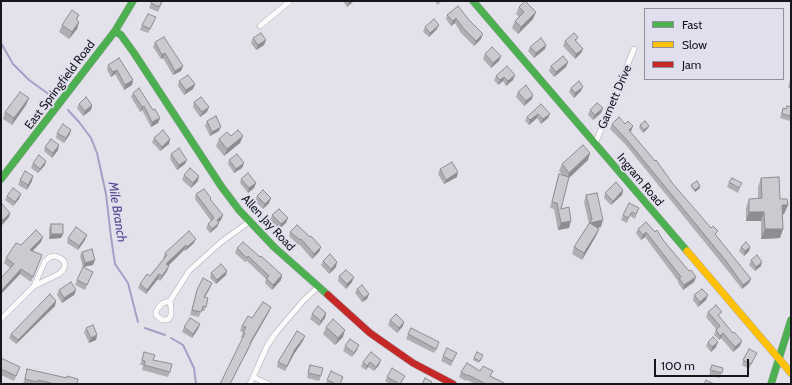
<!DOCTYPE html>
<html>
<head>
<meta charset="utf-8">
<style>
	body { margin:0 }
	#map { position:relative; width:792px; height:385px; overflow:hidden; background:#e3e2ea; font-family:Cabin,sans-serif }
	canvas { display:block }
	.frame { position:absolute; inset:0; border:2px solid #17161c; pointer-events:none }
	.legend { position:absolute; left:644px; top:8px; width:140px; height:72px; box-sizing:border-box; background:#e0dfee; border:1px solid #908f9a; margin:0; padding:5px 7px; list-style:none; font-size:12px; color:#17161c }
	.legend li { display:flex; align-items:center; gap:8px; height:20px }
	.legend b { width:20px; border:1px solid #908f9a }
	.scale { position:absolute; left:654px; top:359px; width:95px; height:18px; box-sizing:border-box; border:2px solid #17161c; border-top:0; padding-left:5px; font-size:12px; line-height:14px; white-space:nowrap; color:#17161c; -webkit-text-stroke:3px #e0dfee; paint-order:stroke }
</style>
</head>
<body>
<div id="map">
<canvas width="792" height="385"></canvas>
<div class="frame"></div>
<ul class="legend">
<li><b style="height:5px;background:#4caf50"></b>Fast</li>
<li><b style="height:5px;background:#ffc107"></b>Slow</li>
<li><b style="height:5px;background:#c62828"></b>Jam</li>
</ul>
<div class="scale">100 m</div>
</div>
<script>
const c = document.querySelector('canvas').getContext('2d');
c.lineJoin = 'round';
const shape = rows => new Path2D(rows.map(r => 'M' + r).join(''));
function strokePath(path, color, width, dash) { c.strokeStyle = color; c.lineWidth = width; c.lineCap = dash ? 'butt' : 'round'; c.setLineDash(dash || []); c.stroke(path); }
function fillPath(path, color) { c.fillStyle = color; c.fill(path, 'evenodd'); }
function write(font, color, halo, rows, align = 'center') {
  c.font = font + ' Cabin,sans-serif'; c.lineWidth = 3.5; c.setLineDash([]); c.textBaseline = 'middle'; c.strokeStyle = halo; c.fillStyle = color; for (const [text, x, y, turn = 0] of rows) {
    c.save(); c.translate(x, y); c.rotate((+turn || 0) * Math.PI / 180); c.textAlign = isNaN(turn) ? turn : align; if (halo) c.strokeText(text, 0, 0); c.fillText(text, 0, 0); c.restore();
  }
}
strokePath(shape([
	[1,43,13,64,29,80,50,95],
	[68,110,79,122,91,138,97,153,106,194,111,237,115,264,128,283,138,322],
	[145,328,165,335],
	[171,338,183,345,194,368,196,384]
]), '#a59fc6', 2);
const street = shape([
	[260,26,290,1],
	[595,144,634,49],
	[170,301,171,308,171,315,169,319,165,320,162,320,156,315,156,312,158,308,163,303,170,301,189,271,220,243,250,221],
	[1,319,34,286,45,261,50,257,55,256,60,258,64,261,65,266,63,270,59,274,34,286],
	[253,377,268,384],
	[250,384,267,346,275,334,303,301,318,287]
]);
const fast = shape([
	[473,1,687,251],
	[115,31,121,35,134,53,221,186,239,210,274,247,328,295],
	[1,179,115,31,133,1],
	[771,384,791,320]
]);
const slow = shape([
	[687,251,791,373]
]);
const jam = shape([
	[328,295,370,333,413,363,453,384]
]);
strokePath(street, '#adadb2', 6);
strokePath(fast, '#adadb2', 8);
strokePath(slow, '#adadb2', 8);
strokePath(jam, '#adadb2', 8);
strokePath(street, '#fbfbfc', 5);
strokePath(fast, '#4caf50', 7);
strokePath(slow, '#ffc107', 7);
strokePath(jam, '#c62828', 7);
fillPath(shape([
	[152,1,163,1,158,12,149,8],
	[343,1,354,1,347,7],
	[434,1,441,1,438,5],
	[458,6,481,39,474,46,461,33,455,23,451,26,446,19,447,15],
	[519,7,536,12,533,19,518,34,512,28,515,21,519,17,516,14],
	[79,15,77,20,79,22,77,29,69,39,59,32,62,25],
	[154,22,148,33,140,30,142,25],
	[425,27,437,29,429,37,423,32],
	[578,37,576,41,583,49,581,53,575,59,563,46,565,41],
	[253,38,266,40,264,45,256,50,251,43],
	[155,42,183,66,181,71,173,75,163,58,161,59,153,47],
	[546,45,545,49,534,58,528,51,530,47],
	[485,54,501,56,499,61,491,68,483,59],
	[119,58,133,80,132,85,124,90,115,74,111,77,107,70,108,65],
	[568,62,566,67,554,77,549,71,551,66],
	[515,75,513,80,506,86,503,81,498,85,494,80,496,76],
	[791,76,791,88,788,88],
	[179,81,195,84,193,89,184,95,178,86],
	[571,88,581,91,574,98,569,92],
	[518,92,532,99,524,106,516,97],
	[133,93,160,118,158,123,151,127,142,110,140,112,131,97],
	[29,98,26,105,12,125,3,119,5,112],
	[194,102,207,112,200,117,193,107],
	[79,104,92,105,91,110,83,116,77,108],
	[541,104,550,114,548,118,541,124,537,118,529,125,525,121,527,117],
	[787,106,791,107,791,119,790,121,780,118,783,108,786,109],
	[603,108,601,113,593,120,588,115,590,110],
	[207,121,219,131,210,136,205,126],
	[612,124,625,124,633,126,631,131,630,132,751,279,749,283,742,289,724,266,625,144,610,129],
	[640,125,649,126,648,128,643,133,639,128],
	[57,133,70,134,64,143,56,138],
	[231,136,243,136,240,143,224,156,216,146,219,139],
	[154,138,170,139,169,144,160,151,152,142],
	[45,147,58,150,52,158,44,151],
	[590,153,588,160,569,177,561,209,569,228,558,230,554,209,550,208,557,180,559,174,562,175,559,171,562,164],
	[171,154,185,164,177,170,170,159],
	[229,160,244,163,242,168,234,173,228,164],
	[33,163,45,165,38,173,31,168],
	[440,169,457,177,444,184,438,174],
	[184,175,198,181,191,188,182,180],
	[761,178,780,199,788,205,784,214,783,214,783,229,780,238,761,239,761,221,746,221,746,208,749,199,758,198,758,187],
	[241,179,256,183,254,188,248,193,240,183],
	[20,180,32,181,27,190,18,185],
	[729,182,740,188,738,193,727,187],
	[691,185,700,186,700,188,695,192,691,187],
	[623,190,622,195,611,205,604,198,605,193],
	[21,194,19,199,13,206,5,200,7,196],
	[196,194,210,200,221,220,219,222,217,227,210,233,206,228,208,224,211,221,195,199],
	[586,195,601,227,597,228,599,229,596,236,582,260,572,254,574,247,589,224,584,202],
	[257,196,271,198,269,203,263,209,255,201],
	[1,205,10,213,9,217,2,225,1,224],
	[639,208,635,219,630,216,627,223,621,220,623,215],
	[272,215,286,223,279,229,270,220],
	[51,224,63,234,61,238,49,239,49,229],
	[638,229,655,232,663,240,689,271,696,277,694,282,683,290,678,283,678,281,645,237,641,240,636,233],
	[189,231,194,243,185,251,184,250,168,266,167,271,160,281,158,279,146,294,138,288,140,284,150,276,164,258,163,258,165,253],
	[290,232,321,247,319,252,312,259,299,244,298,245,289,236],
	[68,238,85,240,78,250,67,243],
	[41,242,33,251,42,255,31,282,20,274,1,294,1,278,10,268,4,263,6,258,21,245],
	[741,247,750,247,749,251,744,256,739,251],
	[237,248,260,257,282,275,281,280,272,290,265,283,266,279,247,261,245,262,235,253],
	[82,252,93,265,83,267,80,256],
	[751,260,761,266,755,271,749,265],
	[323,261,336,267,329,274,321,265],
	[93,272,85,290,75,285,77,280],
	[211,273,226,275,216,284,210,278],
	[339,276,352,282,346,289,338,281],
	[212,283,210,288,205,297,206,307,204,311,201,311,199,317,190,315,197,290],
	[357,289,369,294,367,299,362,302,355,293],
	[59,290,76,290,74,295,62,303,57,295],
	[694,295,708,295,706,300,698,307,693,300],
	[56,301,55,306,16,344,9,338,11,334],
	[269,312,251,343,249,348,241,337,243,332,240,331,242,326,252,318],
	[708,312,720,317,740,346,733,352,721,338,719,340,714,335,716,329,706,317],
	[326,313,325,318,319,326,310,319,312,314],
	[390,320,403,326,397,333,388,325],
	[200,324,198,329,192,338,182,332,184,327],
	[326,327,343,337,335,345,323,334],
	[86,328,97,335,96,340,89,343,84,332],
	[408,334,438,347,434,353,406,339],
	[303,341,294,354,285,371,277,367,278,362],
	[708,342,716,347,711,352,706,346],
	[345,346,357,350,352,357,343,351],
	[144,352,170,372,168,377,142,370,143,365,140,365],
	[371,352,379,365,374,371,368,367,366,370,361,367,363,362],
	[457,353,451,366,441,361,443,356],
	[757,353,749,369,742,365,743,360],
	[1,356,1,358,20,367,14,381,1,375],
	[474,358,482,358,479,363,473,360],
	[310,365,321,376,319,381,307,378],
	[712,365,723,368,720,378,709,375],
	[27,369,77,384,23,384],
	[331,371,341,384,326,384],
	[480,371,491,376,506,384,475,384,467,380,466,381,459,377,461,372],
	[387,377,403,380,401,384,390,384,385,381]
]), '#afaeb3');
fillPath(shape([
	[350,1,354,1,347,7,349,2],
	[536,12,533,19,518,34,521,27],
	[456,18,455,23,451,26,453,21],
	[79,22,77,29,69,39,72,32],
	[439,25,437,29,429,37,430,33],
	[483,34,481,39,474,46,476,41],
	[266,40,264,45,256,50,258,45],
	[546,45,545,49,534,58,536,53],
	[583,49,581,53,575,59,576,54],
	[165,53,163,58,161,59,162,55],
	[501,56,499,61,491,68,493,63],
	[568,62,566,67,554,77,556,72],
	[183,66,181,71,173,75,175,71],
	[117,70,115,74,111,77,113,72],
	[515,75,513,80,506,86,508,81],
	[504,77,503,81,498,85,500,80],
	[133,80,132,85,124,90,125,85],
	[195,84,193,89,184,95,186,90],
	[583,87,581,91,574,98,575,93],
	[533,95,532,99,524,106,526,101],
	[29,98,26,105,12,125,14,118],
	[92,105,91,110,83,116,85,111],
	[144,106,142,110,140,112,142,107],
	[209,107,207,112,200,117,202,112],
	[603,108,601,113,593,120,595,115],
	[538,114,537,118,529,125,530,120],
	[550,114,548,118,541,124,543,119],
	[160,118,158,123,151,127,152,122],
	[633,126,631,131,627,135,629,130],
	[649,126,648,128,643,133,644,130],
	[221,127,219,131,210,136,212,132],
	[71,130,70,134,64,143,66,138],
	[243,136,240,143,224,156,227,149],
	[170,139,169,144,160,151,162,147],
	[59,145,58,150,52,158,53,153],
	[590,153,588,160,567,180,569,173],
	[187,160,185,164,177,170,179,165],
	[46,161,45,165,38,173,40,169],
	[244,163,242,168,234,173,236,169],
	[458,172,457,177,444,184,446,180],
	[33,176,32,181,27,190,28,185],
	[199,176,198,181,191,188,193,183],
	[256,183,254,188,248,193,249,188],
	[700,186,700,188,695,192,695,190],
	[623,190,622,195,611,205,613,201],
	[21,194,19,199,13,206,15,202],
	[271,198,269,203,263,209,265,204],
	[782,205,788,205,784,214,779,215],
	[749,212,764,212,761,221,746,221],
	[10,213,9,217,2,225,3,220],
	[223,215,221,220,215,225,217,220],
	[288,218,286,223,279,229,281,224],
	[603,220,601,227,587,230,590,223],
	[571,221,569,228,558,230,561,223],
	[219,223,217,227,210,233,212,229],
	[599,229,596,236,582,260,584,253],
	[765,229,783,229,780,238,761,239],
	[646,232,645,237,641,240,643,235],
	[51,234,63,234,61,238,49,239],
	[87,235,85,240,78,250,79,246],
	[43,237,41,242,29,254,30,250],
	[196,239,194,243,185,251,187,247],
	[186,245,184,250,165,269,166,264],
	[321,247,319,252,312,259,314,254],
	[750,247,749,251,744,256,745,251],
	[95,260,93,265,83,267,85,263],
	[337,262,336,267,329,274,331,269],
	[762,262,761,266,755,271,756,267],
	[169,266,167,271,160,281,162,276],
	[21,269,20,274,1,294,1,291],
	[227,271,226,275,216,284,217,280],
	[159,274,158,279,146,294,147,290],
	[282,275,281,280,272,290,273,285],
	[354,277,352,282,346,289,347,284],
	[696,277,694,282,683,290,684,285],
	[751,279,749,283,742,289,743,285],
	[212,283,210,288,202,302,204,297],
	[76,290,74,295,62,303,64,298],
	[369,294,367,299,362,302,364,298],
	[708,295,706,300,698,307,700,302],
	[56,301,55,306,16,344,18,340],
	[271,307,269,312,251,343,249,348,230,384,250,343],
	[326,313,325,318,319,326,321,321],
	[404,322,403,326,397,333,399,328],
	[200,324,198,329,192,338,193,334],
	[345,330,343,337,335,345,338,338],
	[723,333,721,338,719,340,720,336],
	[97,335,96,340,89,343,91,338],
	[305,336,303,341,294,354,285,371,295,349],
	[742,341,740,346,733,352,735,347],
	[718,342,716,347,711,352,712,347],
	[359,345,357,350,352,357,354,353],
	[381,360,379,365,374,371,376,367],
	[370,362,368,367,366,370,367,366]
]), '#8e8d92');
const building = shape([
	[152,1,162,1,159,7,151,3,152,1],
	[525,1,536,12,521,27,515,21,524,12,519,7,525,1],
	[458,6,469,20,483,34,476,41,463,28,456,18,453,21,447,15,458,6],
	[72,10,79,15,76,19,79,22,72,32,62,25,72,10],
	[148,14,156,17,150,29,142,25,148,14],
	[434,19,439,25,430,33,425,27,434,19],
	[261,33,266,40,258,45,253,38,261,33],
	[574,33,578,37,575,40,583,49,576,54,565,41,574,33],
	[164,37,183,66,175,71,165,53,162,55,155,42,164,37],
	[541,38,546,45,536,53,530,47,541,38],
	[492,47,501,56,493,63,485,54,492,47],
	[563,56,568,62,556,72,551,66,563,56],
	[119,58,133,80,125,85,117,70,113,72,108,65,119,58],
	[507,66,515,75,508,81,504,77,500,80,496,76,507,66],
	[188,75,195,84,186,90,179,81,188,75],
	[579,81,583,87,575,93,571,88,579,81],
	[526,85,533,95,526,101,518,92,526,85],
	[139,88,153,110,155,109,160,118,152,122,144,106,142,107,133,93,139,88],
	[20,92,29,98,14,118,5,112,20,92],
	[86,97,92,105,85,111,79,104,86,97],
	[201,97,209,107,202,112,194,102,201,97],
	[597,103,603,108,595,115,590,110,597,103],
	[541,104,550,114,543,119,538,114,530,120,527,117,541,104],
	[787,106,791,107,791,116,782,114,783,108,786,109,787,106],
	[216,116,221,127,212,132,207,121,216,116],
	[619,117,625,124,628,121,633,126,629,130,655,161,656,160,673,184,699,214,711,228,713,226,718,231,715,234,751,279,743,285,726,261,626,139,612,124,619,117],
	[645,121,649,126,644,130,640,125,645,121],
	[63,124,71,130,66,138,57,133,63,124],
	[163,130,170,139,162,147,154,138,163,130],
	[238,130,243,136,227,149,219,139,227,132,231,136,238,130],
	[51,139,59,145,53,153,45,147,51,139],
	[583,145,590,153,569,173,562,164,583,145],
	[179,148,187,160,179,165,171,154,179,148],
	[237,154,244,163,236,169,229,160,237,154],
	[39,155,46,161,40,169,33,163,39,155],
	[452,162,458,172,446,180,440,169,452,162],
	[190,168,199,176,193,183,184,175,190,168],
	[25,171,33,176,28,185,20,180,25,171],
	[248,173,256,183,249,188,241,179,248,173],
	[559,174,569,177,561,209,569,207,571,221,561,223,557,203,552,202,559,174],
	[779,177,780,199,787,199,788,205,782,205,783,229,765,229,764,212,749,212,749,199,762,198,761,178,779,177],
	[732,178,742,183,739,188,729,182,732,178],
	[697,181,700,186,695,190,691,185,697,181],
	[616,182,623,190,613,201,605,193,616,182],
	[13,188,21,194,15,202,7,196,13,188],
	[204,189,211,198,210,199,223,215,217,220,219,223,212,229,208,224,214,218,196,194,204,189],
	[263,190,271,198,265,204,257,196,263,190],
	[597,193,603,220,590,223,599,229,584,253,574,247,592,219,586,195,597,193],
	[629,203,639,208,636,214,632,212,628,218,623,215,629,203],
	[2,204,10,213,3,220,1,218,1,205,2,204],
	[279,209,288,218,281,224,272,215,279,209],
	[646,222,655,232,657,230,663,240,689,271,691,270,696,277,684,285,679,278,681,277,646,232,643,235,638,229,646,222],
	[51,224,63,224,63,234,51,234,51,224],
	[297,225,310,237,311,236,321,247,314,254,301,239,300,240,290,232,297,225],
	[76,227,87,235,79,246,68,238,76,227],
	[36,230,43,237,30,250,42,255,33,277,21,269,1,291,1,278,14,264,6,258,16,243,21,245,36,230],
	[189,231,196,239,187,247,186,245,166,264,169,266,162,276,159,274,147,290,140,284,147,274,150,276,167,255,165,253,189,231],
	[243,242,260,257,261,256,282,275,273,285,266,278,269,276,248,256,247,258,237,248,243,242],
	[746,242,750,247,745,251,741,247,746,242],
	[92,249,95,260,85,263,82,252,92,249],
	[330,254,337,262,331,269,323,261,330,254],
	[757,255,762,262,756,267,751,260,757,255],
	[221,264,227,271,217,280,211,273,221,264],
	[83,267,93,272,87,285,77,280,83,267],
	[346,270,354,277,347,284,339,276,346,270],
	[203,278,212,283,204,297,208,298,206,307,203,306,201,312,192,310,197,290,203,278],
	[71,282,76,290,64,298,59,290,71,282],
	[362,285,369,294,364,298,357,289,362,285],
	[702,289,708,295,700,302,694,295,702,289],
	[50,294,56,301,18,340,11,334,50,294],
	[263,302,271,307,250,343,251,343,230,384,220,384,245,333,243,332,246,327,242,326,248,316,252,318,263,302],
	[716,305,722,312,718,315,733,333,734,332,742,341,735,347,723,333,720,336,716,330,720,326,708,312,716,305],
	[318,306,326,313,321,321,312,314,318,306],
	[396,314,404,322,399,328,390,320,396,314],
	[190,318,200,324,193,334,184,327,190,318],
	[333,319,345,330,338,338,326,327,333,319],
	[93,325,97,335,91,338,86,328,93,325],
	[411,328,439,342,436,349,408,334,411,328],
	[297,331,305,336,295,349,287,366,278,362,297,331],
	[713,337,718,342,712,347,708,342,713,337],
	[350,339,359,345,354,353,345,346,350,339],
	[447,348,457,353,452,361,443,356,447,348],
	[749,349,757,353,751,364,743,360,749,349],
	[144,352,155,355,153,360,172,364,170,372,144,365,145,361,142,360,144,352],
	[371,352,381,360,376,367,370,362,367,366,363,362,371,352],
	[477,352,483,355,480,361,474,358,477,352],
	[1,356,2,356,1,358,20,367,16,376,1,369,1,356],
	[467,363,480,371,483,366,493,371,490,376,506,384,486,384,468,375,468,376,461,372,467,363],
	[310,365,323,368,321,376,308,373,310,365],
	[712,365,723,368,722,373,710,370,712,365],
	[392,368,405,376,400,384,387,377,392,368],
	[27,369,67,378,67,376,78,379,77,384,55,384,38,380,37,382,25,379,27,369],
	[331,371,343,377,340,384,336,384,327,380,331,371],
	[425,378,432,382,431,384,422,384,425,378],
	[706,380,714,384,704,384,706,380]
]);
fillPath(building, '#cbcad0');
strokePath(building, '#8e8d92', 1);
write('12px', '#17161c', '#e0dfee', [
	["East Springfield Road",60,85,-53],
	["Garnett Drive",615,97,-67],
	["Ingram Road",640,180,50],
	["Allen Jay Road",268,223,47]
]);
write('italic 13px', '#56488d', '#e0dfee', [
	["Mile Branch",117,212,81]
]);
</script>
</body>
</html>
